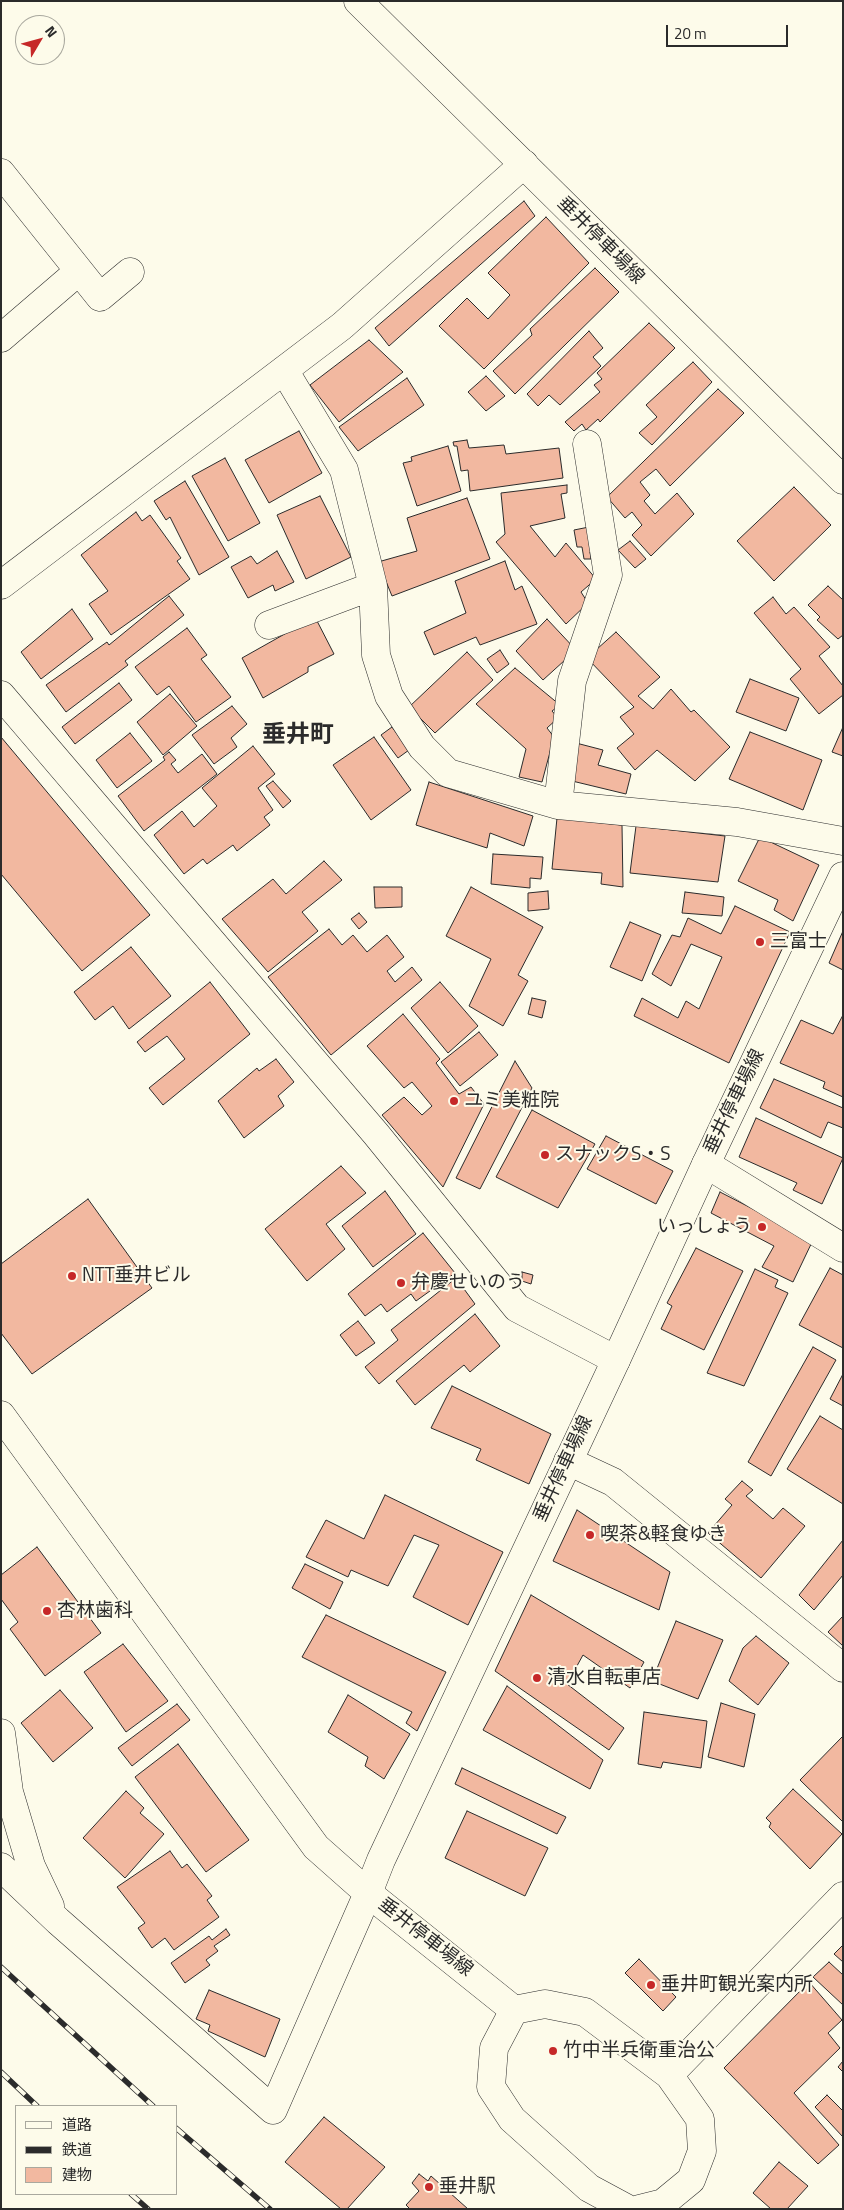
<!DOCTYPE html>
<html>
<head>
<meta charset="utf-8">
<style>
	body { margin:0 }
	#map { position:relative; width:844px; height:2210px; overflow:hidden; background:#fdfbea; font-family:"Titillium Web","Noto Sans JP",sans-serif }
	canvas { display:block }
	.frame { position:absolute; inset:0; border:2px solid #2b2b2b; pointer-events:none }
	.legend { position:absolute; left:15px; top:2105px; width:162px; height:90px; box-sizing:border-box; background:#fdfbea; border:1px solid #a9a89e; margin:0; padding:6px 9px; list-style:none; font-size:15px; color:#2b2b2b }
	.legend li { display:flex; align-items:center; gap:10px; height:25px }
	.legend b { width:25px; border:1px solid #a9a89e }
	.north { position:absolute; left:15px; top:15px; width:50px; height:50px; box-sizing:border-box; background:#fdfbea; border:1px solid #a9a89e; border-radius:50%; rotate:53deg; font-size:14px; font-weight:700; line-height:20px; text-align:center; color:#2b2b2b }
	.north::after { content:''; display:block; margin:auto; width:18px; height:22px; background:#c62828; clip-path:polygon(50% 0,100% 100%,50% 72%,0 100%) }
	.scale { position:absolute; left:666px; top:25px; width:122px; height:22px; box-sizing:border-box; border:2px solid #2b2b2b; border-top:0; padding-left:6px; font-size:15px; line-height:18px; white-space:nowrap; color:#2b2b2b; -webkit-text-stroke:4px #fdfbea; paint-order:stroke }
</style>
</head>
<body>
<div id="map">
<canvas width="844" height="2210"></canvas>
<div class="frame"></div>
<ul class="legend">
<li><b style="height:6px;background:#fdfbea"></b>道路</li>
<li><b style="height:6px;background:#2b2b2b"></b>鉄道</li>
<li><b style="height:14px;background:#f2b8a0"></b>建物</li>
</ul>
<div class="north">N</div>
<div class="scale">20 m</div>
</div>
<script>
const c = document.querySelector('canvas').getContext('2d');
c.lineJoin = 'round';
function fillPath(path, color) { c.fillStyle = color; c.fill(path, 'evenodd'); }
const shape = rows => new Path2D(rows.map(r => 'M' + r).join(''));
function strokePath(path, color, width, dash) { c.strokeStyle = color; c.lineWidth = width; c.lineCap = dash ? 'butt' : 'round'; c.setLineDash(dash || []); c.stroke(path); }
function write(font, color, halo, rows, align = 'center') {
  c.font = font + ' "Titillium Web","Noto Sans JP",sans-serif'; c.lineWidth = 4; c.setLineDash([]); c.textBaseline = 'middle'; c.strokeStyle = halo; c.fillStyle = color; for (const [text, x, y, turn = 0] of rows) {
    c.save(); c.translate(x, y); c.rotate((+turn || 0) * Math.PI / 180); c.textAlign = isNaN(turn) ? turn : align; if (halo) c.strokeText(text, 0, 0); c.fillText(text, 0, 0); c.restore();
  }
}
const building = shape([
	[524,201,535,216,389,346,375,328,524,201],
	[546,217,589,263,484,369,439,326,467,298,488,319,510,295,488,273,546,217],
	[595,268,619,292,515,394,493,371,532,335,530,329,595,268],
	[649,323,675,348,600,422,598,419,586,430,582,424,574,431,565,422,600,392,594,385,602,379,597,373,649,323],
	[589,331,603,348,593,357,601,366,560,405,549,395,538,406,527,394,589,331],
	[369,340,403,372,339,422,310,385,369,340],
	[693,362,712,382,652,445,639,433,657,417,646,405,693,362],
	[486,376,505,396,486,411,468,392,486,376],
	[407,378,424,405,358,451,339,427,407,378],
	[718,389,744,413,670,486,656,469,640,482,650,495,644,501,655,514,677,493,694,514,651,556,632,535,642,525,632,512,625,518,607,497,718,389],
	[299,431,322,473,269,503,245,460,299,431],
	[467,440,469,448,504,445,506,454,559,448,563,478,470,491,468,470,461,471,457,446,454,446,453,442,467,440],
	[448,446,461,491,417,506,403,463,412,461,411,457,448,446],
	[225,458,260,523,228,541,192,476,225,458],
	[185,481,229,557,199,575,170,517,166,520,154,501,185,481],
	[567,485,567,493,561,494,565,518,530,526,555,557,566,543,596,579,581,592,588,603,566,624,496,542,505,534,501,493,567,485],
	[794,487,831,525,774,581,737,541,794,487],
	[320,496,351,557,306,579,277,515,320,496],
	[467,498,490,559,392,596,378,562,417,551,407,518,467,498],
	[136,512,142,521,150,515,181,558,177,561,190,579,111,635,89,604,108,591,81,555,136,512],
	[589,527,595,552,590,552,591,559,584,559,582,547,577,547,574,530,589,527],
	[630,541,646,559,635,568,618,550,630,541],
	[277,551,294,582,275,591,273,585,248,598,231,567,251,556,257,564,277,551],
	[505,561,515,590,522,586,537,624,480,645,476,637,434,655,424,632,466,613,455,581,505,561],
	[828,586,843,600,843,635,838,639,817,620,820,617,808,605,828,586],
	[169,596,184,615,125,661,128,665,66,712,46,685,107,642,109,645,169,596],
	[773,597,786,614,794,607,830,647,819,656,843,686,843,695,819,714,790,679,801,669,754,613,773,597],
	[72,609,93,639,41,679,21,652,72,609],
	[315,617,334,654,308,667,308,672,263,698,242,658,315,617],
	[547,619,576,650,543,680,516,651,547,619],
	[187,628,207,655,201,659,231,697,196,722,169,686,157,695,135,667,187,628],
	[616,632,660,677,638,696,653,709,671,689,691,712,694,710,730,747,695,781,657,750,635,770,617,748,634,734,620,717,634,707,587,658,616,632],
	[500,650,509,664,497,673,487,659,500,650],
	[467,652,493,680,435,733,409,707,467,652],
	[515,668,560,705,552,711,558,718,547,728,554,737,542,782,519,777,526,749,476,704,515,668],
	[750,679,799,698,786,731,736,712,750,679],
	[119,683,132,700,75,744,62,727,119,683],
	[170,694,197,726,163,755,137,722,170,694],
	[232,706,247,724,231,738,237,747,214,764,192,735,232,706],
	[392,727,409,750,398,758,381,735,392,727],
	[843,727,843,756,832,752,843,727],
	[750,732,822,760,803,810,729,779,750,732],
	[130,733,152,761,117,788,96,760,130,733],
	[1,737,150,915,82,971,1,874,1,737],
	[374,737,411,790,371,820,333,765,374,737],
	[576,743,603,750,598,765,631,774,626,794,568,780,576,743],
	[253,746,275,774,258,788,273,810,264,817,270,825,237,851,233,845,207,864,203,859,184,874,154,835,182,811,194,827,217,806,202,788,253,746],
	[169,752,176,760,171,764,178,773,202,754,217,774,144,831,118,796,165,760,163,757,169,752],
	[273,781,291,801,283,808,266,786,273,781],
	[429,782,533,816,524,846,490,833,487,848,416,825,429,782],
	[557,818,622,825,623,887,601,884,602,873,552,869,557,818],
	[636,826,725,836,718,882,630,873,636,826],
	[760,837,819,865,793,921,774,910,778,900,738,881,760,837],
	[493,854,543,857,541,879,530,878,530,888,491,884,493,854],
	[324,861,342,880,302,912,318,931,268,972,222,919,273,879,286,894,324,861],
	[374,887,402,887,402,907,375,908,374,887],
	[471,887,543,927,518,975,528,981,503,1026,469,1006,491,959,446,936,471,887],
	[548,891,549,909,528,911,528,893,548,891],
	[685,892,724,897,722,916,682,913,685,892],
	[735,906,790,932,729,1063,634,1016,642,998,678,1018,686,1001,699,1009,722,957,691,944,671,986,652,974,672,935,680,937,688,918,721,934,735,906],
	[359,913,367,922,359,929,351,919,359,913],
	[630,922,661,935,642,981,610,967,630,922],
	[329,929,342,945,353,935,367,952,387,935,404,957,387,971,395,982,412,967,422,980,331,1055,268,977,329,929],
	[843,931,843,970,829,963,843,931],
	[131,947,171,996,129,1029,113,1006,95,1020,74,992,131,947],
	[210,982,250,1034,163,1105,149,1088,185,1059,167,1036,145,1052,137,1042,210,982],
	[440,982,478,1026,448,1053,411,1008,440,982],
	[532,998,546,1001,542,1018,528,1014,532,998],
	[403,1014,440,1059,436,1063,459,1094,471,1087,484,1104,443,1187,382,1115,404,1097,422,1115,432,1106,412,1082,404,1088,367,1046,403,1014],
	[843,1015,843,1097,823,1088,825,1082,780,1063,801,1020,833,1034,843,1015],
	[479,1032,498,1055,460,1086,441,1062,479,1032],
	[276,1059,294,1082,278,1096,284,1106,244,1138,218,1101,257,1068,259,1071,276,1059],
	[515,1061,532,1088,480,1189,456,1178,515,1061],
	[774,1079,843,1108,843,1128,828,1122,821,1138,760,1108,774,1079],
	[532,1110,595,1144,558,1208,496,1177,532,1110],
	[756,1118,843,1158,822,1204,793,1190,797,1183,739,1157,756,1118],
	[606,1136,673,1171,656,1204,587,1169,606,1136],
	[341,1166,366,1193,326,1224,345,1249,307,1281,265,1229,341,1166],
	[385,1191,416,1234,373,1267,342,1226,385,1191],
	[720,1192,813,1240,793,1282,762,1267,774,1246,711,1213,720,1192],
	[88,1199,152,1288,32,1374,1,1333,1,1264,88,1199],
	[423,1233,455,1273,416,1301,411,1294,387,1312,381,1304,365,1316,348,1294,423,1233],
	[696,1248,743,1271,704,1350,661,1329,672,1306,667,1303,696,1248],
	[830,1268,843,1275,843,1348,799,1325,830,1268],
	[755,1269,778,1280,775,1287,788,1293,744,1386,707,1373,755,1269],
	[522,1272,533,1275,531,1284,522,1281,522,1272],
	[456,1278,475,1304,379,1384,365,1367,398,1340,391,1330,456,1278],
	[475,1314,500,1346,470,1372,464,1365,415,1405,396,1381,475,1314],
	[358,1321,375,1343,356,1356,340,1335,358,1321],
	[813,1347,836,1360,771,1476,748,1462,813,1347],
	[843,1374,843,1406,830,1399,843,1374],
	[452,1386,551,1434,529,1484,476,1460,481,1449,431,1428,452,1386],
	[820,1416,843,1430,843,1504,787,1469,820,1416],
	[742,1481,753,1490,746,1496,773,1519,783,1508,805,1526,761,1578,708,1533,732,1505,725,1499,742,1481],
	[385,1495,503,1552,468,1625,413,1597,439,1545,414,1535,388,1586,351,1570,348,1577,306,1557,326,1520,364,1539,385,1495],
	[577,1510,670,1572,659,1610,553,1561,577,1510],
	[843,1540,843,1575,814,1610,799,1595,843,1540],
	[37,1547,101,1633,45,1676,10,1629,18,1622,1,1599,1,1575,37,1547],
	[305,1564,343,1582,330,1609,292,1588,305,1564],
	[531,1595,644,1662,630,1688,583,1655,567,1684,624,1728,609,1750,495,1671,531,1595],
	[326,1615,446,1672,417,1731,406,1723,412,1712,302,1657,326,1615],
	[843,1616,843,1646,828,1632,843,1616],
	[676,1621,723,1640,698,1699,652,1681,676,1621],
	[756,1636,789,1663,758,1705,729,1681,743,1648,756,1636],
	[123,1644,168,1701,126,1732,84,1672,123,1644],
	[507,1686,603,1760,590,1789,483,1730,507,1686],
	[60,1690,93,1728,53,1762,21,1723,60,1690],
	[348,1695,410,1734,384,1779,365,1766,368,1757,328,1732,348,1695],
	[721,1703,755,1714,744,1767,708,1757,721,1703],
	[177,1704,190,1720,132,1766,118,1748,177,1704],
	[644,1712,707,1721,701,1768,663,1762,661,1768,638,1764,644,1712],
	[843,1736,843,1822,800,1780,843,1736],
	[178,1744,249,1840,206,1872,135,1777,178,1744],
	[462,1768,566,1817,557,1834,455,1784,462,1768],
	[793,1789,842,1834,810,1869,769,1827,771,1823,766,1818,793,1789],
	[126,1791,144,1808,140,1813,164,1834,125,1878,83,1838,126,1791],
	[467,1811,548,1848,525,1896,445,1858,467,1811],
	[170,1851,182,1868,187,1864,212,1896,207,1900,219,1917,174,1950,165,1938,152,1948,138,1928,145,1923,117,1887,170,1851],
	[226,1929,230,1935,214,1946,218,1951,206,1960,210,1965,185,1983,171,1963,209,1936,212,1940,226,1929],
	[843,1945,843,1962,834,1954,843,1945],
	[639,1959,676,1997,663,2011,625,1973,639,1959],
	[829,1962,843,1975,843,2005,813,1977,829,1962],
	[809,1982,842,2020,828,2033,840,2048,794,2093,839,2145,818,2164,724,2068,809,1982],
	[209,1990,280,2019,265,2057,208,2031,210,2025,196,2019,209,1990],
	[843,2061,843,2072,838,2067,843,2061],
	[827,2095,843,2111,843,2137,815,2107,827,2095],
	[324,2117,385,2167,347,2209,341,2209,285,2162,324,2117],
	[779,2162,808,2186,787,2209,771,2209,753,2193,779,2162],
	[419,2174,428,2181,431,2176,468,2209,410,2209,406,2205,419,2191,412,2183,419,2174]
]);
fillPath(building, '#f2b8a0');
strokePath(building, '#2b2b2b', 1);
const minor = shape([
	[1,173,100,297,130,272],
	[1,338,79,271],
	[284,370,344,470,373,586,376,655,389,696,422,747,448,773,558,805,737,822,843,841],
	[1,585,342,326,524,164],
	[269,625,373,586],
	[1,695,376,1134,517,1308,616,1360],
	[558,805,572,681,608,575,587,444],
	[706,1164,843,1248],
	[1,1415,316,1847,368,1893,273,2110,58,1921,1,1867],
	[568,1461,613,1482,843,1668],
	[1,1733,9,1792,31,1866,50,1906],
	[628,2209,589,2188,512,2119,491,2087,494,2048,514,2010,545,2004,585,2012,669,2075,843,1896],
	[639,2209,663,2203,691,2180,702,2151,700,2119,669,2075]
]);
const major = shape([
	[358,1,843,480],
	[514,2010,368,1893,381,1860,616,1360,706,1164,843,876]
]);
strokePath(minor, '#2b2b2b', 29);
strokePath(major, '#2b2b2b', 29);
strokePath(minor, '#fdfbea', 28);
strokePath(major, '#fdfbea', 28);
const rail = shape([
	[1,1967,153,2106],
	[1,2072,37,2106],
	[176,2128,270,2209],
	[131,2194,148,2209]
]);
strokePath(rail, '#2b2b2b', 5.5);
strokePath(rail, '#fdfbea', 4, [11]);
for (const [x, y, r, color] of [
	[760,942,5,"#c62828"],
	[454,1101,5,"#c62828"],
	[545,1155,5,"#c62828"],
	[762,1227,5,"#c62828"],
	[72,1276,5,"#c62828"],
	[401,1283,5,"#c62828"],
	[590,1535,5,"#c62828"],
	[47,1611,5,"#c62828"],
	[537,1678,5,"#c62828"],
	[651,1985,5,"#c62828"],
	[553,2051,5,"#c62828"],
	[429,2187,5,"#c62828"]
]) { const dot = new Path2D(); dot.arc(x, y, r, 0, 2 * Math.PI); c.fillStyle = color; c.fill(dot); strokePath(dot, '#fdfbea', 2); }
write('19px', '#2b2b2b', '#fdfbea', [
	["垂井停車場線",600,241,45],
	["垂井停車場線",735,1102,-64],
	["垂井停車場線",564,1469,-65],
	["垂井停車場線",425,1938,38]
]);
write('19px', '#2b2b2b', '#fdfbea', [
	["三富士",770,942],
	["ユミ美粧院",464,1101],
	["スナックS・S",555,1155],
	["いっしょう",752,1227,"right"],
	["NTT垂井ビル",82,1276],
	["弁慶せいのう",411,1283],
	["喫茶&軽食ゆき",600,1535],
	["杏林歯科",57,1611],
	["清水自転車店",547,1678],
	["垂井町観光案内所",661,1985],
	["竹中半兵衛重治公",563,2051],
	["垂井駅",439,2187]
], 'left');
write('bold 24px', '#2b2b2b', '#fdfbea', [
	["垂井町",298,736]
]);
</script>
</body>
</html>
